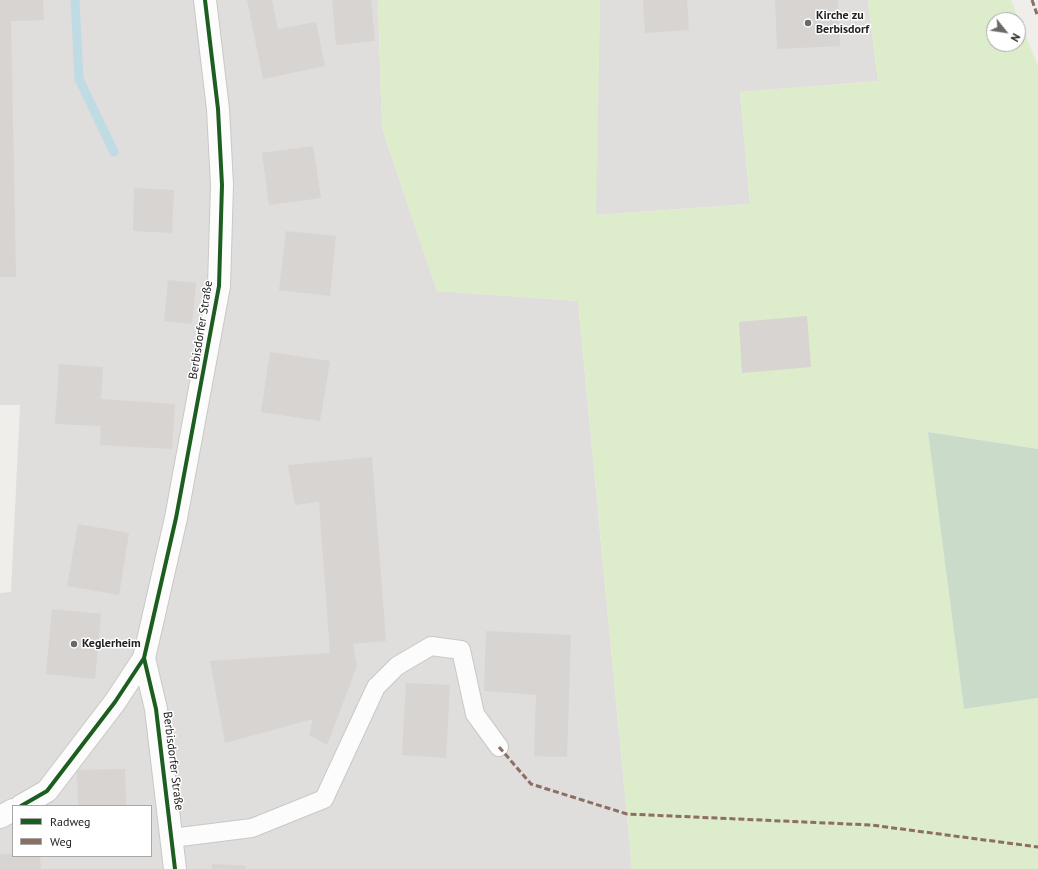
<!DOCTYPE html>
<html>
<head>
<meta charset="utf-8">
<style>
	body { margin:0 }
	#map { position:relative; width:1038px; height:869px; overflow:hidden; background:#f0eeeb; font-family:"PT Sans",sans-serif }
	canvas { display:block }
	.legend { position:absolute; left:12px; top:805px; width:140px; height:52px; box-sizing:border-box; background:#fff; border:1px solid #a7a7a7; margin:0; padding:5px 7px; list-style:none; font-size:12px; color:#222 }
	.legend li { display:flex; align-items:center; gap:8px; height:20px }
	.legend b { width:20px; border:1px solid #a7a7a7 }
	.north { position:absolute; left:986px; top:12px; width:40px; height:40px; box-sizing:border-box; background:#fff; border:1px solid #a7a7a7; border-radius:50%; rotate:120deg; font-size:11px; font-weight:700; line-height:16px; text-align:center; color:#222 }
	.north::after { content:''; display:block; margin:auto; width:14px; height:18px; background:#6a6968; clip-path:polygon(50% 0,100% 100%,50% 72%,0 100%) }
</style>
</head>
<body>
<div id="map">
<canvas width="1038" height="869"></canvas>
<ul class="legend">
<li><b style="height:5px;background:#1b5e20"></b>Radweg</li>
<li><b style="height:5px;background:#8d6e63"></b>Weg</li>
</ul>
<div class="north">N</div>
</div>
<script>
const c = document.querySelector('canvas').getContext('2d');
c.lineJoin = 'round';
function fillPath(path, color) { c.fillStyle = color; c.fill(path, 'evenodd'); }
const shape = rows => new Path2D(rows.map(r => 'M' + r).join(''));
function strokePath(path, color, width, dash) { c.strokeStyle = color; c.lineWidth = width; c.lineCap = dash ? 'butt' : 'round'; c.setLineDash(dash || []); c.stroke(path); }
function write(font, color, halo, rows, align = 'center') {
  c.font = font + ' "PT Sans",sans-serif'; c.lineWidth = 3; c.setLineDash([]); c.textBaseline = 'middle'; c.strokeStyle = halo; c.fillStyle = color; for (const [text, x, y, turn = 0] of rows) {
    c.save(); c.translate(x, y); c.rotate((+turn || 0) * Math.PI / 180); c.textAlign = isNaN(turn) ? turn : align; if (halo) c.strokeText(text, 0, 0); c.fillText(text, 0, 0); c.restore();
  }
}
fillPath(shape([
	[0,0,378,0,382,128,437,291,578,301,632,869,0,869,0,593,11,592,20,405,0,405],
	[13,806,151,806,151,856,13,856],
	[600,0,868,0,878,81,740,92,750,204,595,215]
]), '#dfdedc');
fillPath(shape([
	[378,0,600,0,596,215,750,204,740,92,878,81,868,0,1011,0,1038,66,1038,449,928,432,964,709,1038,698,1038,869,632,869,578,301,437,291,382,128],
	[994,20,1018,20,1018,44,994,44]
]), '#ddeccb');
fillPath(shape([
	[928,432,1038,449,1038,698,964,709]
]), '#cadbca');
strokePath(shape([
	[75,0,79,79,114,152]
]), '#bfdbe3', 9);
fillPath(shape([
	[0,0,43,0,44,20,11,21,16,277,0,277],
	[247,0,272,0,278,29,316,22,325,66,263,79],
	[332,0,371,0,375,41,336,45],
	[643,0,687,0,689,30,645,33],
	[775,0,838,0,840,46,777,49],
	[313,146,321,198,269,205,262,153],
	[134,188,174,190,172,233,133,231],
	[286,231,336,236,330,296,279,290],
	[168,280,196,283,192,324,164,321],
	[807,316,811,367,742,373,739,322],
	[270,352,330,361,320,421,261,412],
	[59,364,103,367,101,399,175,404,172,449,100,445,101,426,55,424],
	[372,457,386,641,353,644,357,666,327,745,309,735,313,719,225,743,210,661,330,653,319,502,295,505,288,465],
	[78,524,129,533,119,595,67,586],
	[52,609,101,614,95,679,46,674],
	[486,631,571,635,567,757,534,756,536,695,484,691],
	[406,683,450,685,446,758,402,755],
	[125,769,126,806,78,806,77,770],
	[0,854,13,854,13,856,40,856,41,869,0,869],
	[212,864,246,866,246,869,212,869]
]), '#d7d4d2');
const service = shape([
	[172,838,252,828,324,799,376,687,397,666,431,646,461,650,475,714,499,747]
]);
const minor = shape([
	[21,806,47,791,115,702,144,658],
	[0,817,13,810]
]);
const tertiary = shape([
	[175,869,156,709,144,658,176,518,219,286,222,185,218,109,205,0]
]);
strokePath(service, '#c9c8c7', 20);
strokePath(minor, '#c9c8c7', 24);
strokePath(tertiary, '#c9c8c7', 24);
strokePath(service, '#fdfcfc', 18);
strokePath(minor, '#fdfcfc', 22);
strokePath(tertiary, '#fdfcfc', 22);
strokePath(shape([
	[1032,0,1038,17],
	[499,747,531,784,627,814,871,825,1038,847]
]), '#8d6e63', 3, [6, 3]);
strokePath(shape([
	[21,806,47,791,115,702,144,658],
	[175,869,156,709,144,658,176,518,219,286,222,185,218,109,205,0]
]), '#1b5e20', 4);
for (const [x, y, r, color] of [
	[808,23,4,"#6a6968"],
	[74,644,4,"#6a6968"]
]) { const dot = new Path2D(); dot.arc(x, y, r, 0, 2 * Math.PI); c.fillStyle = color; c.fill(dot); strokePath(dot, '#fff', 1.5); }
write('bold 12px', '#222', '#fff', [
	["Kirche zu",816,16],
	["Berbisdorf",816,30],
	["Keglerheim",82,644]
], 'left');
write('12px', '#222', '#fff', [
	["Berbisdorfer Straße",201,330,-81],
	["Berbisdorfer Straße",173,761,83]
]);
</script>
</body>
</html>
